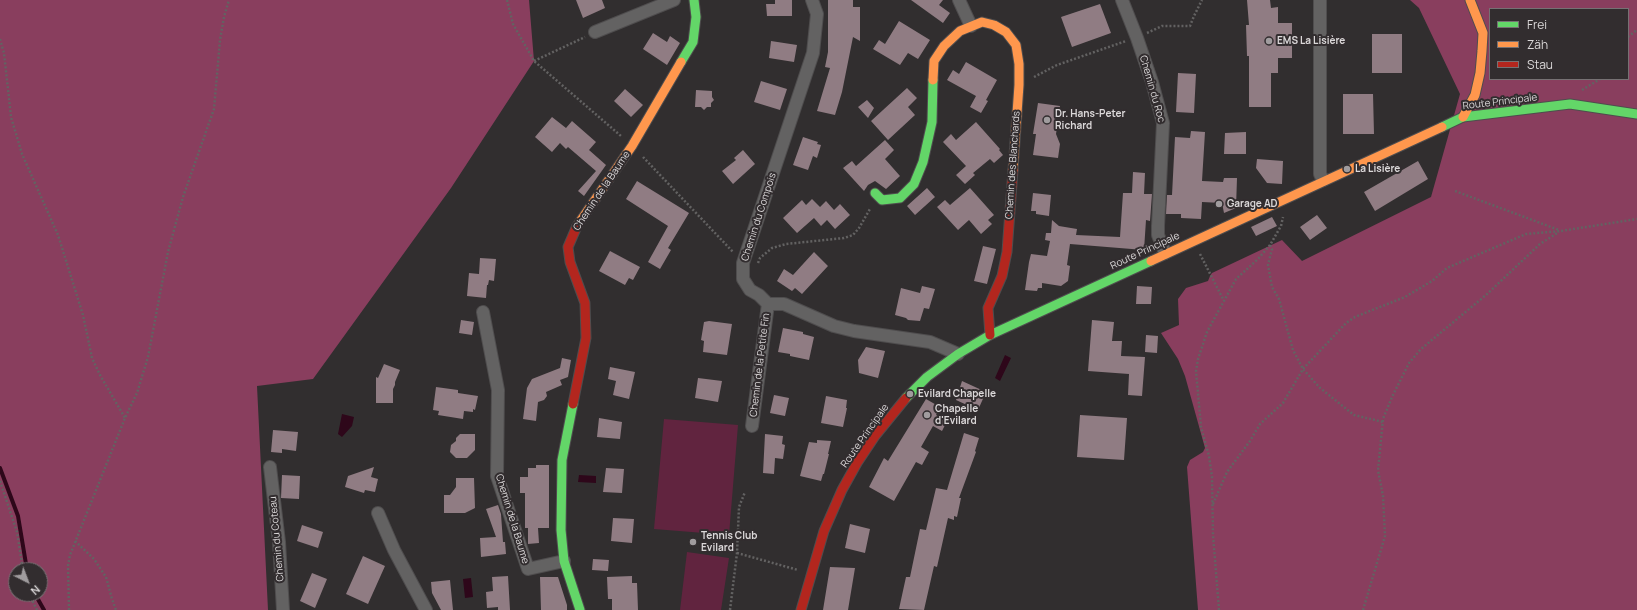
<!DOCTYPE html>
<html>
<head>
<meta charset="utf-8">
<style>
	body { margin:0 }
	#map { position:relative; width:1637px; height:610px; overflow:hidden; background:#312e2f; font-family:Manrope,sans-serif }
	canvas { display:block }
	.legend { position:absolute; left:1489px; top:8px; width:140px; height:72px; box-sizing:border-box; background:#322d2f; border:1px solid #767173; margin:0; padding:5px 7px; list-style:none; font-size:12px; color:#dbd8d9 }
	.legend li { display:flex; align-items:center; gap:8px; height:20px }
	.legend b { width:20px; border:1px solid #767173 }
	.north { position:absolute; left:8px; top:562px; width:40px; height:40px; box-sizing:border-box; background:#322d2f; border:1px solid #767173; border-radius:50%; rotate:138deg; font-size:11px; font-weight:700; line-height:16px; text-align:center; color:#dbd8d9 }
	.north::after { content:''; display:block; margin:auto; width:14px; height:18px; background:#a09c9e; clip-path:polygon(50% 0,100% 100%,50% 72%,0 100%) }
</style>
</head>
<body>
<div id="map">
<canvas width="1637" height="610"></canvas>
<ul class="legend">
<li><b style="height:5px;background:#63d668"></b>Frei</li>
<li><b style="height:5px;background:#ff974d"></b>Zäh</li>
<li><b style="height:5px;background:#b3261e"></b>Stau</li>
</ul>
<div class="north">N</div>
</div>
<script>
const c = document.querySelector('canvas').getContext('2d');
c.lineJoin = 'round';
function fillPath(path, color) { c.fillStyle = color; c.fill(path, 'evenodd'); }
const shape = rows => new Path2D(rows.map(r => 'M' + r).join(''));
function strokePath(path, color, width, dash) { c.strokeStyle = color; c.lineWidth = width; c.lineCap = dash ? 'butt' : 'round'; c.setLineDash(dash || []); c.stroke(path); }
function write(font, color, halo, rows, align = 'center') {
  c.font = font + ' Manrope,sans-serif'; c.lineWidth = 4; c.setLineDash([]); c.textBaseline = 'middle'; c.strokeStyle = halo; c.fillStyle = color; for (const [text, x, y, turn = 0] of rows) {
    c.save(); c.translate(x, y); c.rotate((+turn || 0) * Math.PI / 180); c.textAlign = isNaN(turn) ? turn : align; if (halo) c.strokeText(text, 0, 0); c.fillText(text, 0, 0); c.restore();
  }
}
fillPath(shape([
	[664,419,738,425,729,535,654,529],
	[687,552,729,558,721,610,680,610]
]), '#61243f');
fillPath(shape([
	[0,0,529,0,534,61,451,188,313,379,257,386,268,610,0,610],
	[16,570,40,570,40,594,16,594],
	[1410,0,1637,0,1637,610,1198,610,1187,467,1190,460,1203,452,1205,448,1185,376,1178,359,1161,333,1179,325,1178,299,1186,288,1208,281,1210,276,1212,273,1282,240,1302,261,1431,197,1460,94,1419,8],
	[1490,9,1628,9,1628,79,1490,79]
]), '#893e5e');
fillPath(shape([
	[1005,355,1011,358,1000,381,995,378],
	[342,414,354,417,352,426,342,437,338,434],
	[579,475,596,476,596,483,578,482],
	[471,578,473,597,465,598,463,579]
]), '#2e071a');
strokePath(shape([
	[0,468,18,516,27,570],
	[35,594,44,610]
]), '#2e071a', 4);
fillPath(shape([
	[576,0,602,0,605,8,583,18],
	[775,0,792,0,792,16,767,16,766,4,775,4],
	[828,0,853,0,853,7,860,7,860,41,853,37,842,92,835,115,817,111,830,68,825,67,828,52],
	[911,0,943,0,939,5,950,13,943,23],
	[1247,0,1270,0,1271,8,1278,7,1278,23,1292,23,1292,58,1278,58,1278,73,1271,73,1271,107,1249,107,1249,56,1247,56,1246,25,1249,25],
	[1100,4,1111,33,1072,47,1061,17],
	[899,21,930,40,918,59,908,53,900,65,873,49,879,40,885,44],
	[653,33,667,42,670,36,680,43,667,65,643,49],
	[1372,34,1402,34,1402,73,1372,73],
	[771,41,797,45,794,62,769,58],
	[966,62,997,80,986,100,988,101,981,113,970,107,976,96,947,80,953,70,959,74],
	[1178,73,1196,74,1194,113,1176,112],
	[761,81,787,89,780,110,754,102],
	[907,88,917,98,908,107,915,115,888,140,871,121],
	[625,89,643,105,631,117,614,101],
	[696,90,712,91,712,97,714,100,711,103,711,107,707,107,704,110,701,107,695,107],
	[1343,94,1373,94,1374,134,1343,134],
	[867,100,874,108,868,118,858,107],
	[1038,103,1060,106,1056,134,1060,144,1058,158,1033,155,1036,134,1033,134],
	[552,117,566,128,572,121,596,142,589,150,606,165,584,196,578,191,596,171,568,147,566,149,560,143,552,152,535,137],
	[976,122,1000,149,999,150,1003,155,994,163,990,159,973,173,975,175,965,184,956,175,966,166,943,142,951,134,956,140],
	[1191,131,1205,132,1202,181,1223,182,1224,178,1237,178,1236,208,1224,213,1222,203,1202,202,1201,219,1181,218,1181,214,1166,214,1167,195,1172,195,1175,137,1190,138],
	[1246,132,1246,154,1224,154,1225,133],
	[803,137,818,142,817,144,821,145,817,158,813,156,808,170,793,165],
	[885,140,894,150,885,159,900,176,886,189,875,181,868,185,864,191,843,168,852,161,856,166],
	[743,150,755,164,733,184,722,171,736,160,734,158],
	[1257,159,1283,161,1282,184,1267,183,1256,168],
	[1418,161,1428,179,1375,211,1364,192],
	[1133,172,1145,173,1144,194,1152,194,1150,221,1146,220,1144,250,1070,244,1067,265,1070,266,1068,281,1061,286,1042,283,1042,288,1038,288,1037,291,1025,290,1029,262,1031,254,1047,256,1050,241,1045,240,1046,233,1051,233,1052,220,1059,226,1077,229,1076,235,1120,237,1123,193,1132,193],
	[637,181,689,213,668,248,671,250,660,269,648,262,668,226,626,199],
	[927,188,935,197,915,215,907,206],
	[970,188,994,215,988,220,992,224,981,234,969,220,958,230,937,207,945,200,950,205],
	[1033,193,1051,195,1049,216,1036,214,1036,211,1031,211],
	[812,199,820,207,826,201,834,210,840,204,850,215,835,229,827,220,821,226,814,218,797,233,783,218,802,200,806,205],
	[1317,215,1327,228,1310,240,1300,227],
	[1272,217,1277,226,1256,236,1251,227],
	[983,246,996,249,987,284,974,281],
	[610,251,640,267,633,280,629,278,625,285,599,271],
	[814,252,828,266,802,294,795,288,792,291,777,281,784,269,793,275],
	[480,258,496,259,494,281,489,280,488,285,487,285,486,298,467,296,469,273,479,274],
	[922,286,935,289,929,309,924,308,920,321,908,320,906,318,895,315,901,288,920,293],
	[1137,286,1152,287,1151,304,1136,304],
	[461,320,474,322,472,335,459,333],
	[1092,320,1114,322,1112,341,1122,341,1121,356,1145,357,1142,396,1128,395,1129,374,1088,371],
	[709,321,732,324,727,355,703,352,704,341,701,340,704,322],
	[783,328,803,332,803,334,814,337,809,360,790,356,790,354,778,352],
	[1146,335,1158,336,1157,353,1145,352],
	[866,347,885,351,878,378,859,373,858,360],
	[562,358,571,360,568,377,560,380,562,385,546,392,547,396,544,400,538,402,536,421,523,419,527,388,532,379,560,368],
	[384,364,400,370,395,382,395,385,393,389,393,403,376,403,376,377,378,378],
	[610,367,635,372,629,399,613,395,616,381,608,379],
	[698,378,722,381,718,402,695,398],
	[962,381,986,392,978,410,956,400],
	[436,387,458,390,458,393,478,396,475,410,473,409,473,412,464,411,463,419,438,415,439,411,433,410],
	[774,395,789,398,785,416,770,413],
	[826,396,847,400,846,408,847,408,843,427,821,423],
	[926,399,940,407,936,415,947,421,942,431,933,426,921,447,929,452,922,465,916,462,894,501,869,487,884,458,888,461],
	[1080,415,1127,418,1124,460,1077,457],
	[599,418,622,422,620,439,597,437],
	[273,430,298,432,296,451,282,449,282,453,271,452],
	[964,433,979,438,975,451,976,452,959,498,961,498,957,517,954,516,954,520,948,518,937,567,934,566,924,610,899,609,906,577,910,577,920,529,926,530,936,488,947,490],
	[460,434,475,434,475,450,467,458,456,458,450,452,451,445,456,441,456,438],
	[765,434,783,436,782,444,785,445,783,459,775,458,774,474,763,473],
	[817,440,831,441,828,454,829,454,824,474,823,474,821,481,800,476,809,442,817,443],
	[536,465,549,465,549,528,538,528,539,543,528,544,528,528,525,528,525,493,520,493,520,477,528,477,528,468,536,468],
	[374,467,371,477,378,479,375,492,365,490,364,493,345,487,348,476],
	[606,468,624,469,622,493,603,492],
	[282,475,300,476,299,499,281,498],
	[456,478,474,478,475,508,465,513,444,513,444,495,450,495,456,487],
	[498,505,501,514,503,542,505,542,506,554,481,557,480,538,496,537,486,509],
	[613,518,634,519,632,543,611,541],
	[850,524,870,529,865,553,845,548],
	[302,525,323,532,318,548,297,541],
	[363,556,385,566,368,604,346,594],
	[593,559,609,560,608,571,592,570],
	[830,567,855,568,848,610,823,610],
	[312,573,327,579,315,608,300,601],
	[508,576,510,610,498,610,498,607,487,608,486,592,493,591,492,577],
	[632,576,632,583,637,583,638,610,612,610,612,599,608,599,607,577],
	[540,577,558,577,567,605,567,610,541,610],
	[450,580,453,610,441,610,432,593,431,582]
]), '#907c83');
const street = shape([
	[812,0,817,14,813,53,743,263,743,279,750,290,759,295,768,304,784,304,834,326,854,331,930,342,958,354],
	[959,0,971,26],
	[1122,0,1137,38,1152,82,1163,123,1158,226,1158,235,1165,253],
	[1320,0,1320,174,1323,180],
	[595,32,674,0],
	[483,312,498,390,497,476,528,569,564,561],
	[752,426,768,304],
	[270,467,279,542,283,610],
	[378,513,394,550,426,610]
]);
const fast = shape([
	[681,62,693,42,696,17,694,0],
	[1442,127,1463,117,1570,104,1637,114],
	[875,193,882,200,900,198,914,184,923,162,932,122,933,80],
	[906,398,927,377,958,354,990,335,1151,261],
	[573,404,562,460,561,530,564,561,580,610]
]);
const slow = shape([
	[933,80,934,61,944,46,960,31,982,22,994,25,1006,32,1016,45,1019,64,1019,85,1013,170],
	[1463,117,1475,95,1480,73,1482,51,1483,33,1470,0],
	[577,226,632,146,681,62],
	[1151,261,1442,127]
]);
const jam = shape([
	[990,335,988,308,1002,276,1007,252,1013,170],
	[573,404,586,338,585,303,570,262,568,247,577,226],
	[801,610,824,531,842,490,857,463,875,436,906,398]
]);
strokePath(street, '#4f4d4e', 14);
strokePath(fast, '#4f4d4e', 11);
strokePath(slow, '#4f4d4e', 11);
strokePath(jam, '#4f4d4e', 11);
strokePath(shape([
	[507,0,513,24,534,61,621,136],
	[1147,33,1162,26,1190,26,1194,16,1202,0],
	[1628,37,1637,30],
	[0,39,4,53,11,117,22,154,58,235,83,315,92,358,100,375,125,418],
	[534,61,585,37],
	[1034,77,1057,65,1126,41],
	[1582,90,1600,79],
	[643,157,733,252],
	[1455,191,1559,230],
	[1270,245,1272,249,1268,265,1272,287,1279,299,1293,350,1303,369,1320,388,1354,415,1383,422],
	[1200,254,1224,301],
	[758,263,760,258,772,248,786,244,844,238,853,235,859,228,870,209],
	[0,481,17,532,23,570],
	[1213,504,1227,472,1250,441,1260,424,1283,403,1303,369,1346,323,1355,317,1405,297,1432,281,1447,268,1526,234,1561,231,1637,219],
	[75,541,94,559,106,577,112,599,116,610],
	[737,553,798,570],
	[29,594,37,610],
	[69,610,68,566,70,555,125,418,137,393,148,357,168,252,183,197,214,109,220,40,224,17,229,0],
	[730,610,737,553,739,507,745,492],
	[1219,610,1213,535,1212,477,1209,456,1201,427,1196,371,1198,359,1207,332,1236,279,1258,259,1270,245,1281,226,1283,217],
	[1363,610,1385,536,1383,496,1378,470,1383,419,1392,397,1409,363,1421,349,1486,295,1540,244,1559,232]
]), '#636262', 2.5, [2, 2]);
strokePath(street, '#636262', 12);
strokePath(fast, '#63d668', 9);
strokePath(slow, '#ff974d', 9);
strokePath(jam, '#b3261e', 9);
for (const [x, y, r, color] of [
	[1269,41,4,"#a09c9e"],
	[1047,120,4,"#a09c9e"],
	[1347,169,4,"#a09c9e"],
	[1219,204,4,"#a09c9e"],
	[910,394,4,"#a09c9e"],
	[927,415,4,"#a09c9e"],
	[693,542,4,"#a09c9e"]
]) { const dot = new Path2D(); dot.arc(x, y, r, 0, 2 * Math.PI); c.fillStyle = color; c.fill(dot); strokePath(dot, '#322d2f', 1.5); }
write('bold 10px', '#dbd8d9', '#322d2f', [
	["EMS La Lisière",1277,41],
	["Dr. Hans-Peter",1055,114],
	["Richard",1055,126],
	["La Lisière",1355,169],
	["Garage AD",1227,204],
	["Evilard Chapelle",918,394],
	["Chapelle",935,409],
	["d'Evilard",935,421],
	["Tennis Club",701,536],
	["Evilard",701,548]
], 'left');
write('10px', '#dbd8d9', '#322d2f', [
	["Chemin du Roc",1152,89,74],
	["Route Principale",1500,102,-7],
	["Chemin des Blanchards",1013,165,-86],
	["Chemin de la Baume",602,191,-56],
	["Chemin du Compois",759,217,-72],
	["Route Principale",1145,251,-25],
	["Chemin de la Petite Fin",760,365,-83],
	["Route Principale",865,436,-55],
	["Chemin de la Baume",512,519,73],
	["Chemin du Coteau",277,539,-95]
]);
</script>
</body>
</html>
